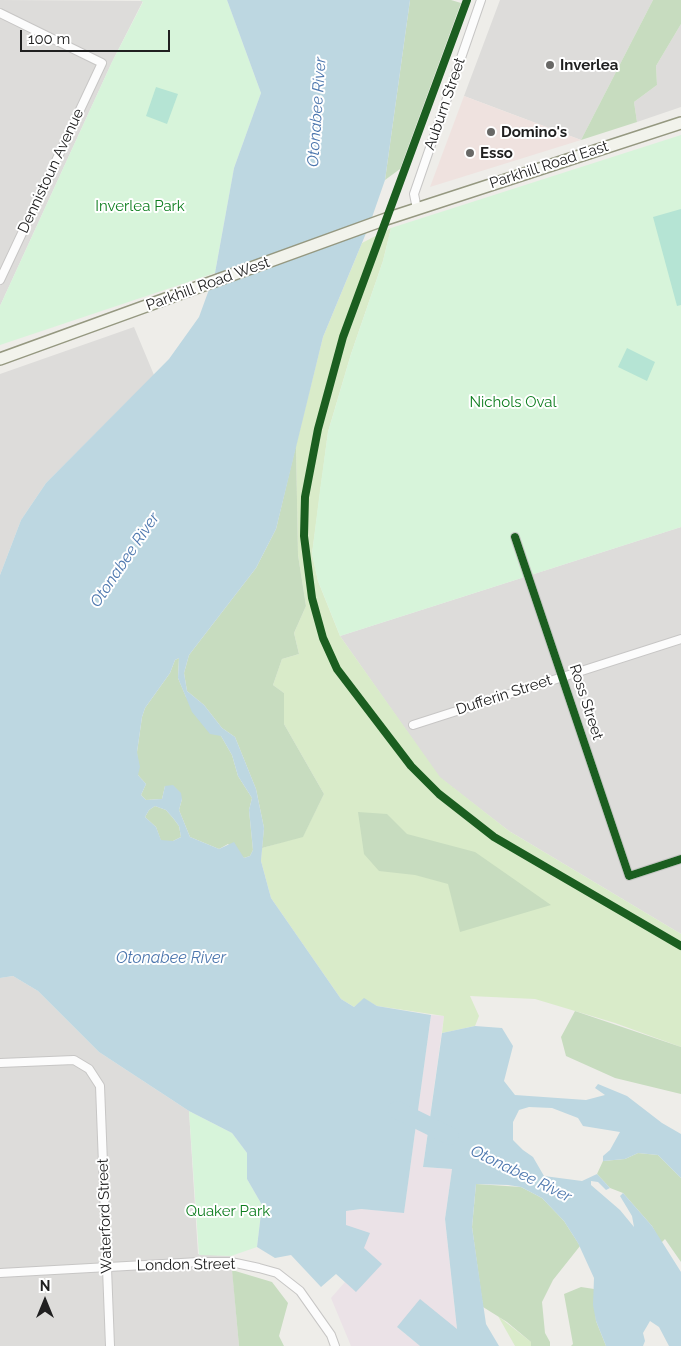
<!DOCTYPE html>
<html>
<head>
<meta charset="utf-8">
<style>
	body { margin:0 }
	#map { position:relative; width:681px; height:1346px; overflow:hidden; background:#eeede9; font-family:Raleway,sans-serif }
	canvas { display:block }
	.north { position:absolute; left:20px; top:1276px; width:50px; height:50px; -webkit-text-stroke:4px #fff; paint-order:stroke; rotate:0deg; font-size:14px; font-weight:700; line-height:20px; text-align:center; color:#202020 }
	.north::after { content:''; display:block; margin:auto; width:18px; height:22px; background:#202020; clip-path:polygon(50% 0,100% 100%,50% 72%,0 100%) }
	.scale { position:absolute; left:20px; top:30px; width:150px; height:22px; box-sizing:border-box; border:2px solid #202020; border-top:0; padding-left:6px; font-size:15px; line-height:18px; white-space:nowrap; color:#202020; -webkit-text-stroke:4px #fff; paint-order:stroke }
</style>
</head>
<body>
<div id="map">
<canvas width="681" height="1346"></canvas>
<div class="north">N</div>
<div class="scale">100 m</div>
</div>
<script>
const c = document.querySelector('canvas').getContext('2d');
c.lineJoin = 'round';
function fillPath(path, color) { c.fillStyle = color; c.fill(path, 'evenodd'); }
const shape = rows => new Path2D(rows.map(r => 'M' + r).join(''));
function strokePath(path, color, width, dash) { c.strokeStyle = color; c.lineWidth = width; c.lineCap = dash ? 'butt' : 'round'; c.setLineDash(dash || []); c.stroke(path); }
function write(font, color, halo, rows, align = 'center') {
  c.font = font + ' Raleway,sans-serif'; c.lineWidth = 4; c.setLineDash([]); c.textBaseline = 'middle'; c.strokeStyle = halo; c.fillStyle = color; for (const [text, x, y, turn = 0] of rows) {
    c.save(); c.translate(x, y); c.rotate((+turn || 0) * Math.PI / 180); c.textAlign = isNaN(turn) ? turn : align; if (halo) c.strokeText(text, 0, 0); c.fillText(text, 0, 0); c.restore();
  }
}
fillPath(shape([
	[0,0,143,1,112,62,0,306],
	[500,0,653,0,581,140,464,96],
	[681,24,681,107,637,122,634,102,657,85,656,66],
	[134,327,154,375,46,483,21,520,0,575,0,374],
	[681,527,681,934,509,831,439,777,340,636],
	[13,976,38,991,99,1052,189,1111,198,1254,231,1256,239,1346,0,1346,0,978]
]), '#dddcda');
fillPath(shape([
	[464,96,581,140,430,187]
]), '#efe2df');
fillPath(shape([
	[431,1015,444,1016,423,1167,452,1169,445,1219,457,1330,397,1327,420,1346,351,1346,331,1298,345,1282,356,1291,364,1248,346,1225,346,1211,361,1209,404,1212]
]), '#ebe2e7');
fillPath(shape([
	[391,228,383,261,351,354,328,432,312,554,318,581,340,636,440,777,509,831,681,934,681,1047,615,1023,535,999,470,996,479,1016,475,1026,442,1033,444,1016,377,1006,364,999,354,1007,341,999,271,898,261,861,262,848,303,836,324,794,284,724,284,693,273,685,282,659,299,654,294,633,306,606,298,555,296,445,323,337,362,243],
	[498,1316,531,1342,531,1346,515,1346]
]), '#d9ebc9');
fillPath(shape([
	[410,0,451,0,461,3,400,169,385,180],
	[653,0,681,0,681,24,656,66,657,85,634,102,637,122,581,140],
	[296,445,298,555,306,606,294,633,299,654,282,659,273,685,284,693,284,724,324,794,303,837,262,848,264,828,256,789,235,737,222,728,204,705,187,691,184,673,189,655,256,568,276,529],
	[179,658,178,678,186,697,221,736,232,755,238,776,252,798,249,810,253,850,250,856,244,858,228,844,219,849,190,837,179,810,182,799,165,786,162,799,146,800,141,795,146,784,138,775,137,752,142,717,145,708,170,673,175,660],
	[155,806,166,810,173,818,179,826,181,837,173,841,161,841,156,827,145,817,149,810],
	[358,812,387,814,407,834,475,852,551,905,460,932,448,884,415,875,379,871,364,854],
	[575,1011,681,1047,681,1094,615,1078,566,1056,561,1037],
	[638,1153,658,1155,681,1178,681,1262,665,1239,661,1243,652,1226,623,1193,610,1188,597,1174,603,1161,625,1159],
	[476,1184,521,1187,542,1198,564,1221,580,1246,553,1280,542,1302,545,1333,550,1342,550,1346,531,1346,531,1342,507,1322,483,1307,472,1227],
	[232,1270,272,1282,288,1303,279,1336,284,1346,239,1346],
	[581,1287,594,1289,596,1321,606,1346,571,1346,573,1344,564,1294]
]), '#c7dcbf');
fillPath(shape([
	[140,0,227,0,261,93,234,168,215,273,0,345,0,306,112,62,143,2],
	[681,135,681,527,340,636,318,581,312,554,320,490,328,432,351,354,383,261,391,228],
	[189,1111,232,1133,247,1153,247,1179,262,1205,257,1247,231,1256,199,1255]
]), '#d7f4da');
fillPath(shape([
	[156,87,178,94,167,124,146,116],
	[681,209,681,305,677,306,653,217],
	[627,348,655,362,647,381,618,367]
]), '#b5e4d4');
fillPath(shape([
	[227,0,410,0,385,180,369,226,323,337,276,529,256,568,189,655,184,673,187,691,204,705,222,728,235,737,256,789,264,828,261,861,271,898,341,999,354,1007,364,998,377,1006,431,1015,404,1213,361,1209,346,1211,346,1225,370,1233,364,1248,382,1264,356,1292,336,1274,321,1287,291,1255,275,1258,257,1247,262,1205,247,1179,247,1153,232,1133,189,1111,99,1052,38,991,13,976,0,978,0,575,21,520,46,483,169,359,199,317,215,273,234,168,261,93],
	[179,658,178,678,192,712,210,734,221,736,232,755,238,776,252,798,249,810,253,850,250,856,244,858,234,842,219,849,190,837,179,810,182,799,181,793,173,785,165,786,162,799,146,800,141,795,146,784,138,775,140,767,137,752,142,717,145,708,170,673,175,660],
	[155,806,166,810,173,818,179,826,181,837,173,841,161,840,156,827,145,817,149,810],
	[475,1026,502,1028,513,1046,504,1081,515,1095,586,1100,605,1095,595,1088,598,1084,627,1096,662,1123,681,1134,681,1178,658,1155,638,1153,625,1159,603,1161,603,1156,610,1150,620,1132,583,1126,578,1118,552,1108,529,1107,519,1110,513,1122,513,1140,523,1150,533,1157,544,1176,582,1181,597,1174,610,1188,606,1190,598,1182,591,1181,591,1185,620,1210,634,1227,632,1216,620,1196,623,1193,652,1226,681,1272,681,1346,669,1346,659,1327,650,1321,643,1333,645,1341,643,1346,606,1346,596,1321,593,1305,594,1278,578,1243,564,1221,542,1198,521,1187,508,1185,476,1184,472,1227,486,1324,499,1346,420,1346,397,1327,420,1299,457,1329,445,1219,452,1169,423,1167,442,1033]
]), '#bdd7e1');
strokePath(shape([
	[397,1110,450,1136]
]), '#bdd7e1', 18);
const street = shape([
	[0,13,102,63,0,280],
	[417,209,414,194,481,0],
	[515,537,629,876,681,859],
	[413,725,681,639],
	[0,1063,74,1060,89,1069,100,1086,110,1346],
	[0,1273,199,1262,231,1262,259,1268,277,1273,300,1291,331,1335,335,1346]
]);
const secondary = shape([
	[0,359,386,219,681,123]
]);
strokePath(street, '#c7c6c5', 10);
strokePath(secondary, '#959880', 14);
strokePath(street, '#fcfcfc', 8);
strokePath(secondary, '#f2f3ec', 11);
strokePath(shape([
	[467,0,343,337,318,429,305,497,304,536,312,598,323,638,337,669,411,766,439,794,494,837,681,946],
	[515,537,629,876,681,859]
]), '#1b5e20', 8);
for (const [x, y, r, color] of [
	[550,65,5,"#686866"],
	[491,132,5,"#686866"],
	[470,153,5,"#686866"]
]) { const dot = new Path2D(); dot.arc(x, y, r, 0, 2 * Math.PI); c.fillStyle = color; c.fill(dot); strokePath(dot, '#fff', 2); }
write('bold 15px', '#202020', '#fff', [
	["Inverlea",560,65],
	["Domino's",501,132],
	["Esso",480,153]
], 'left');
write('15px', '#202020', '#fff', [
	["Auburn Street",445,104,-71],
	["Parkhill Road East",549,165,-18],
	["Dennistoun Avenue",51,171,-65],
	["Parkhill Road West",208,284,-20],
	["Dufferin Street",504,695,-18],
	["Ross Street",586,702,72],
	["Waterford Street",105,1216,-92],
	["London Street",186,1265,-1]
]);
write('15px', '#0e7e1f', '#fff', [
	["Inverlea Park",140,206],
	["Nichols Oval",513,402],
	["Quaker Park",228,1211]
]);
write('italic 16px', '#4d77ae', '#fff', [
	["Otonabee River",317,112,-86],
	["Otonabee River",125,560,-56],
	["Otonabee River",171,958],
	["Otonabee River",521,1174,26]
]);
</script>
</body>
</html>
